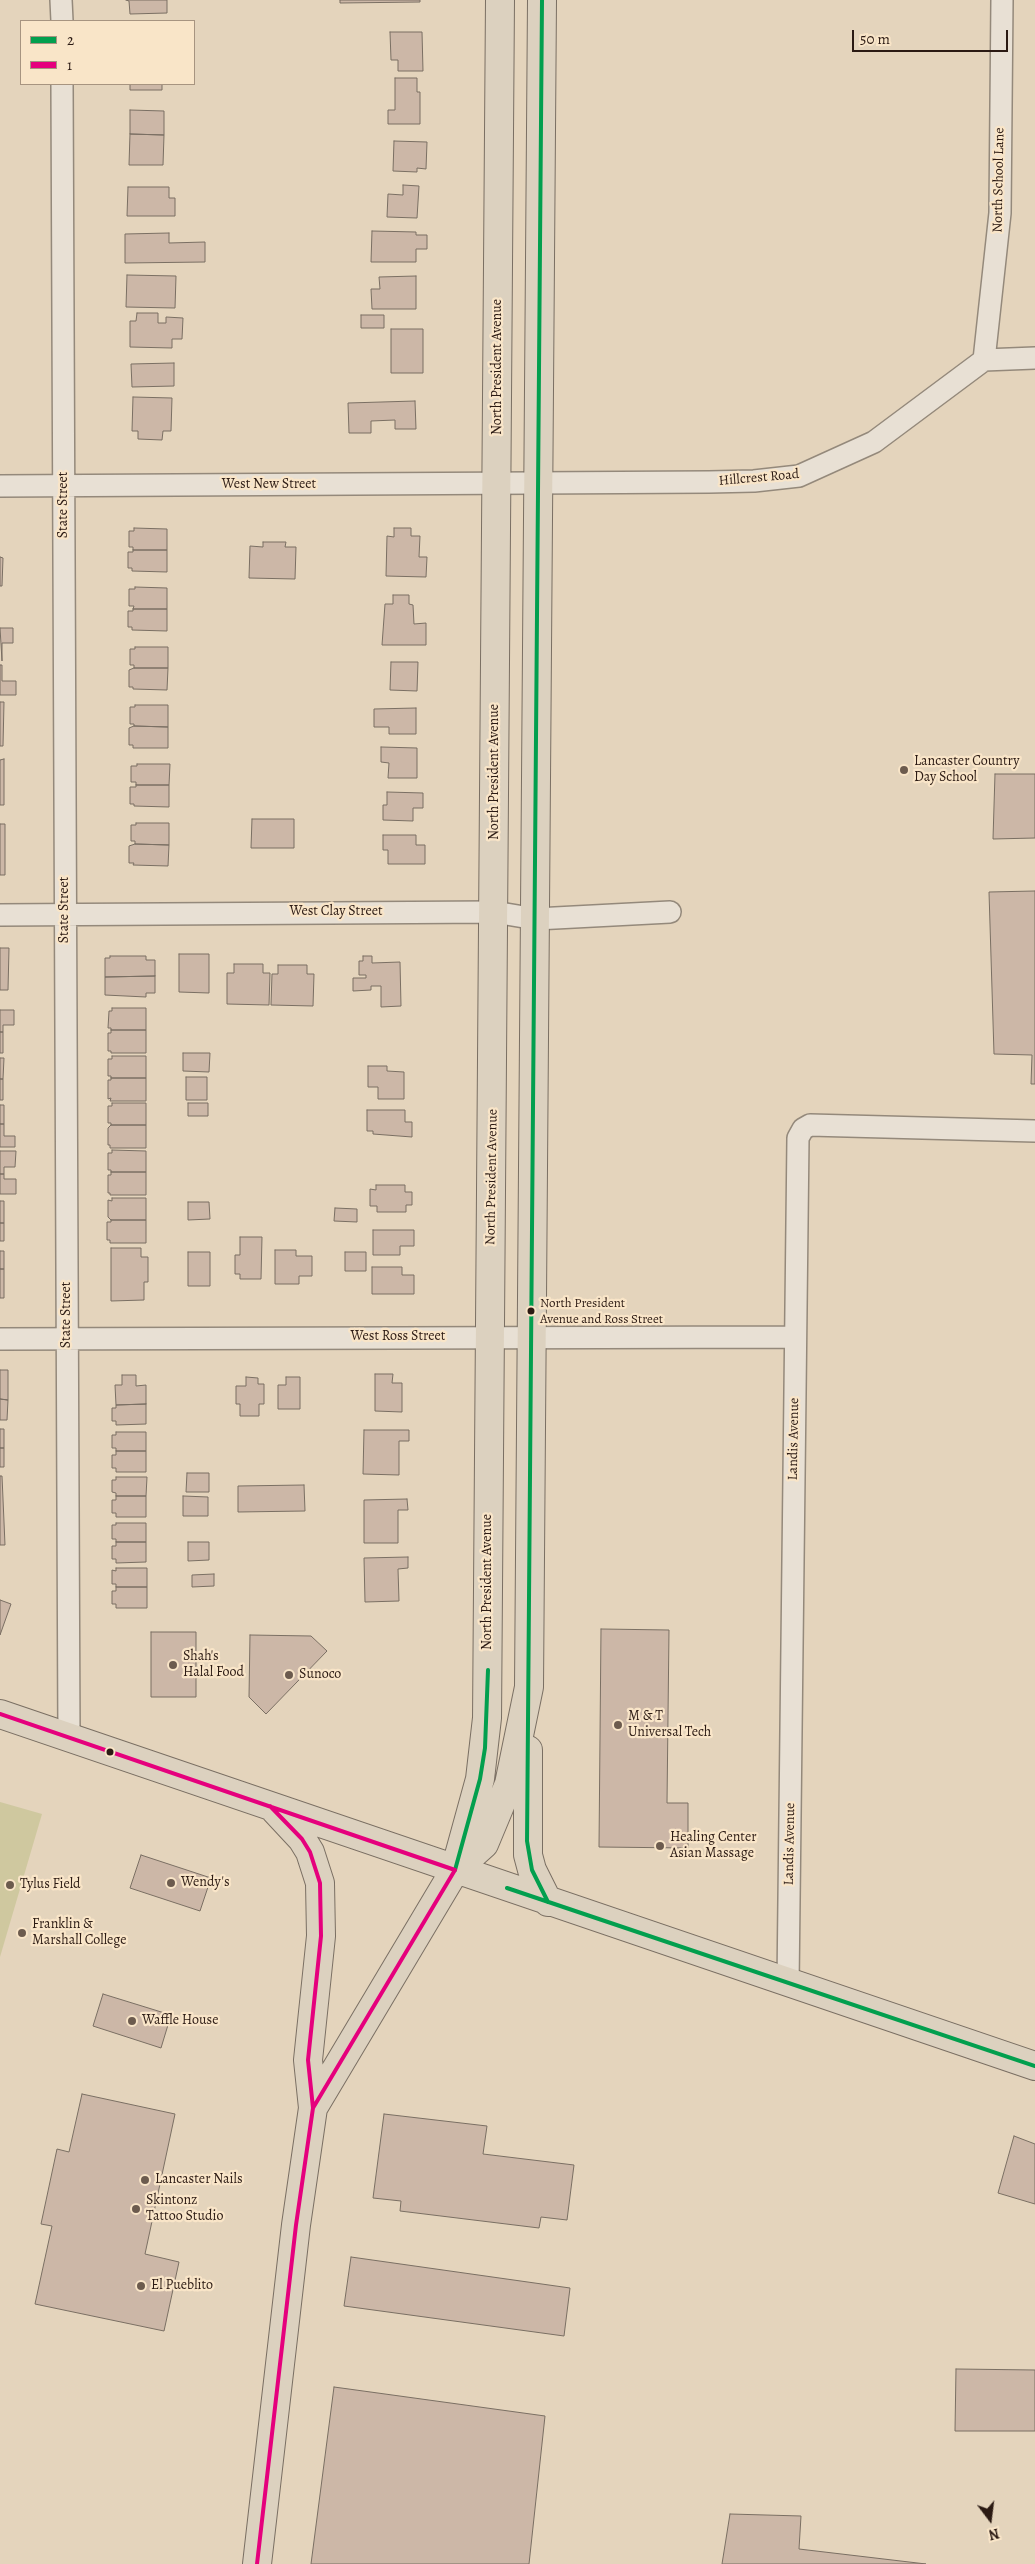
<!DOCTYPE html>
<html>
<head>
<meta charset="utf-8">
<style>
	body { margin:0 }
	#map { position:relative; width:1035px; height:2564px; overflow:hidden; background:#e4d4bc; font-family:Alegreya,serif }
	canvas { display:block }
	.legend { position:absolute; left:20px; top:20px; width:175px; height:65px; box-sizing:border-box; background:#f9e5c8; border:1px solid #a79480; margin:0; padding:6px 9px; list-style:none; font-size:15px; color:#2b1a13 }
	.legend li { display:flex; align-items:center; gap:10px; height:25px }
	.legend b { width:25px; border:1px solid #a79480 }
	.north { position:absolute; left:965px; top:2494px; width:50px; height:50px; -webkit-text-stroke:4px #f9e5c8; paint-order:stroke; rotate:165deg; font-size:14px; font-weight:700; line-height:20px; text-align:center; color:#2b1a13 }
	.north::after { content:''; display:block; margin:auto; width:18px; height:22px; background:#2b1a13; clip-path:polygon(50% 0,100% 100%,50% 72%,0 100%) }
	.scale { position:absolute; left:852px; top:30px; width:156px; height:22px; box-sizing:border-box; border:2px solid #2b1a13; border-top:0; padding-left:6px; font-size:15px; line-height:18px; white-space:nowrap; color:#2b1a13; -webkit-text-stroke:4px #f9e5c8; paint-order:stroke }
</style>
</head>
<body>
<div id="map">
<canvas width="1035" height="2564"></canvas>
<ul class="legend">
<li><b style="height:6px;background:#029f4e"></b>2</li>
<li><b style="height:6px;background:#e5007d"></b>1</li>
</ul>
<div class="north">N</div>
<div class="scale">50 m</div>
</div>
<script>
const c = document.querySelector('canvas').getContext('2d');
c.lineJoin = 'round';
function fillPath(path, color) { c.fillStyle = color; c.fill(path, 'evenodd'); }
const shape = rows => new Path2D(rows.map(r => 'M' + r).join(''));
function strokePath(path, color, width, dash) { c.strokeStyle = color; c.lineWidth = width; c.lineCap = dash ? 'butt' : 'round'; c.setLineDash(dash || []); c.stroke(path); }
function write(font, color, halo, rows, align = 'center') {
  c.font = font + ' Alegreya,serif'; c.lineWidth = 4.5; c.setLineDash([]); c.textBaseline = 'middle'; c.strokeStyle = halo; c.fillStyle = color; for (const [text, x, y, turn = 0] of rows) {
    c.save(); c.translate(x, y); c.rotate((+turn || 0) * Math.PI / 180); c.textAlign = isNaN(turn) ? turn : align; if (halo) c.strokeText(text, 0, 0); c.fillText(text, 0, 0); c.restore();
  }
}
fillPath(shape([
	[0,1802,42,1814,0,1957]
]), '#cfc89f');
const building = shape([
	[126,0,167,0,167,13,130,14,129,1,126,0],
	[340,0,420,0,420,2,340,3,340,0],
	[390,32,422,32,423,71,398,71,398,60,391,60,390,32],
	[395,78,417,78,417,92,420,92,420,124,388,124,388,110,395,110,395,78],
	[130,84,162,84,162,90,130,90,130,84],
	[130,110,164,111,164,135,130,134,130,110],
	[130,134,164,135,163,165,129,165,130,134],
	[394,141,427,142,426,169,417,168,417,172,393,171,394,141],
	[403,185,419,186,417,218,387,217,388,194,403,195,403,185],
	[128,187,169,187,169,198,175,198,175,216,127,216,128,187],
	[372,231,416,232,416,235,427,235,427,249,416,249,416,262,371,262,372,231],
	[169,233,169,243,205,242,205,262,125,263,125,234,169,233],
	[127,275,176,276,175,308,126,307,127,275],
	[416,276,416,309,372,309,371,289,380,289,379,277,416,276],
	[137,313,158,313,158,323,166,323,166,317,183,318,182,339,172,339,172,348,130,347,130,321,136,321,137,313],
	[361,315,384,315,384,328,361,328,361,315],
	[391,329,423,329,423,373,391,373,391,329],
	[174,363,174,386,132,387,131,364,174,363],
	[133,397,172,398,171,431,163,431,162,440,138,439,138,431,132,431,133,397],
	[415,401,416,429,395,429,395,420,371,421,371,433,349,433,348,403,415,401],
	[134,528,167,529,167,550,133,550,133,547,129,547,129,531,134,531,134,528],
	[394,528,411,528,411,536,420,536,419,557,427,557,426,577,386,576,387,536,394,537,394,528],
	[263,542,286,542,285,547,296,547,295,579,249,578,250,546,263,547,263,542],
	[133,550,167,550,167,572,132,571,132,568,128,568,128,552,133,552,133,550],
	[0,557,3,558,2,586,0,586,0,557],
	[135,587,167,588,167,609,133,609,134,606,129,606,129,589,135,589,135,587],
	[393,595,409,595,409,604,413,605,414,624,426,623,426,645,382,645,385,604,393,604,393,595],
	[133,609,167,609,167,631,132,630,132,627,128,627,128,611,133,611,133,609],
	[0,628,13,628,13,643,2,643,2,661,0,628],
	[135,647,168,647,168,668,134,668,134,665,130,665,130,649,135,649,135,647],
	[391,662,418,662,417,691,390,690,391,662],
	[0,665,2,665,2,681,16,681,16,695,0,695,0,665],
	[134,668,168,668,167,690,133,689,133,687,129,687,129,670,134,668],
	[0,702,4,702,3,746,0,746,0,702],
	[135,705,168,705,168,727,134,726,134,724,130,724,130,707,135,707,135,705],
	[416,708,416,734,389,734,389,727,374,727,374,709,416,708],
	[134,726,168,727,168,748,133,748,133,745,129,745,129,728,134,726],
	[381,747,417,748,417,778,388,778,389,763,381,762,381,747],
	[4,759,4,805,0,805,0,760,4,759],
	[137,764,170,764,169,785,136,785,136,782,131,782,131,766,137,766,137,764],
	[995,774,1035,774,1035,838,993,839,995,774],
	[136,785,169,785,169,807,134,806,134,804,130,804,130,787,136,787,136,785],
	[387,792,423,793,423,808,413,808,413,821,383,820,383,805,387,805,387,792],
	[252,819,294,819,294,848,251,848,252,819],
	[136,823,169,823,169,845,135,844,135,841,131,841,131,825,136,825,136,823],
	[0,824,5,824,5,875,0,875,0,824],
	[383,835,416,835,416,845,425,845,425,864,388,864,388,850,383,850,383,835],
	[135,844,169,845,168,866,133,865,134,863,129,863,129,846,135,844],
	[1035,891,1035,1084,1031,1084,1032,1055,994,1054,989,892,1035,891],
	[0,948,9,948,8,990,0,990,0,948],
	[179,954,209,954,209,993,179,992,179,954],
	[110,956,146,956,146,960,155,960,155,976,105,977,105,958,110,958,110,956],
	[363,956,372,956,372,963,400,962,401,1006,381,1007,381,986,371,986,371,990,353,991,353,978,366,978,366,975,359,975,359,961,363,961,363,956],
	[234,964,263,964,263,973,270,973,269,1005,227,1004,227,973,234,973,234,964],
	[278,965,307,965,307,974,314,974,313,1006,271,1005,272,974,278,974,278,965],
	[155,976,155,993,146,993,146,997,105,995,105,977,155,976],
	[112,1008,146,1008,146,1030,111,1030,111,1028,108,1028,109,1011,112,1011,112,1008],
	[0,1010,14,1010,14,1025,3,1025,3,1032,0,1032,0,1010],
	[111,1030,146,1030,146,1053,111,1053,111,1051,108,1051,108,1033,111,1033,111,1030],
	[0,1032,3,1032,3,1053,0,1053,0,1032],
	[183,1053,210,1053,209,1072,183,1071,183,1053],
	[112,1056,146,1056,146,1078,111,1078,111,1076,108,1076,108,1059,112,1059,112,1056],
	[0,1058,4,1058,3,1079,0,1079,0,1058],
	[368,1066,387,1066,387,1071,404,1072,404,1099,378,1099,378,1087,368,1087,368,1066],
	[186,1077,207,1077,207,1100,186,1100,186,1077],
	[111,1078,146,1078,146,1101,110,1101,111,1098,108,1099,108,1080,111,1080,111,1078],
	[0,1079,3,1079,3,1100,0,1100,0,1079],
	[112,1103,146,1103,146,1125,111,1125,111,1123,108,1123,108,1106,112,1106,112,1103],
	[188,1103,208,1103,208,1116,188,1116,188,1103],
	[0,1105,4,1105,4,1124,0,1124,0,1105],
	[367,1110,405,1110,405,1122,412,1122,412,1137,373,1134,373,1131,367,1131,367,1110],
	[0,1124,4,1124,4,1136,15,1136,15,1147,0,1147,0,1124],
	[111,1125,146,1125,146,1148,110,1148,110,1145,108,1145,108,1128,111,1125],
	[112,1150,146,1151,146,1172,111,1172,111,1170,108,1170,108,1153,112,1153,112,1150],
	[0,1151,16,1151,15,1167,4,1167,4,1174,0,1174,0,1151],
	[111,1172,146,1172,146,1195,110,1195,110,1193,108,1193,108,1175,111,1175,111,1172],
	[0,1174,4,1174,4,1179,16,1179,16,1194,0,1194,0,1174],
	[376,1185,405,1185,405,1192,412,1192,412,1205,406,1205,406,1212,377,1212,377,1206,370,1206,370,1189,376,1190,376,1185],
	[112,1198,146,1198,146,1220,111,1220,108,1217,108,1200,112,1201,112,1198],
	[0,1201,4,1201,4,1223,0,1223,0,1201],
	[188,1202,209,1202,210,1219,188,1220,188,1202],
	[335,1208,357,1209,357,1222,334,1221,335,1208],
	[111,1220,146,1220,146,1243,110,1243,110,1240,107,1240,107,1222,111,1222,111,1220],
	[0,1223,4,1223,4,1241,0,1241,0,1223],
	[373,1230,414,1230,414,1246,400,1246,400,1255,373,1255,373,1230],
	[240,1237,262,1237,261,1279,240,1279,240,1274,235,1274,235,1255,240,1255,240,1237],
	[111,1248,141,1248,141,1257,148,1257,148,1282,144,1282,144,1300,111,1301,111,1248],
	[275,1250,296,1250,296,1256,312,1256,312,1276,299,1276,299,1284,275,1284,275,1250],
	[0,1251,4,1251,4,1269,0,1269,0,1251],
	[188,1252,210,1252,210,1286,188,1286,188,1252],
	[345,1252,366,1252,366,1271,345,1271,345,1252],
	[372,1267,402,1267,402,1275,414,1275,414,1294,372,1294,372,1267],
	[0,1269,4,1269,4,1298,0,1298,0,1269],
	[0,1370,8,1370,8,1400,0,1399,0,1370],
	[375,1374,393,1374,392,1383,402,1383,402,1412,375,1411,375,1374],
	[122,1375,136,1375,136,1386,146,1385,146,1404,116,1405,115,1385,122,1385,122,1375],
	[246,1377,258,1378,258,1384,264,1384,264,1404,259,1404,259,1416,240,1416,240,1404,236,1404,236,1386,246,1386,246,1377],
	[286,1377,300,1377,300,1409,278,1409,278,1385,286,1385,286,1377],
	[0,1399,8,1400,7,1420,0,1420,0,1399],
	[146,1404,146,1424,116,1425,116,1421,112,1421,112,1408,116,1408,116,1405,146,1404],
	[0,1429,4,1429,4,1448,0,1448,0,1429],
	[364,1430,409,1430,409,1441,399,1441,399,1475,363,1474,364,1430],
	[116,1432,146,1432,146,1451,116,1451,116,1448,112,1448,112,1435,116,1435,116,1432],
	[0,1448,4,1448,4,1467,0,1467,0,1448],
	[116,1451,146,1451,146,1472,116,1472,116,1468,112,1468,112,1455,116,1455,116,1451],
	[187,1473,209,1473,209,1492,186,1492,187,1473],
	[0,1476,2,1476,5,1545,0,1545,0,1476],
	[116,1477,147,1477,146,1496,116,1496,116,1493,112,1492,112,1480,116,1480,116,1477],
	[304,1485,305,1511,238,1512,238,1486,304,1485],
	[116,1496,146,1496,146,1517,116,1517,116,1513,112,1513,112,1500,116,1500,116,1496],
	[183,1496,208,1497,208,1516,183,1516,183,1496],
	[407,1499,408,1510,398,1510,398,1543,364,1543,364,1500,407,1499],
	[116,1523,146,1523,146,1542,116,1542,116,1539,112,1539,112,1525,116,1525,116,1523],
	[116,1542,146,1542,146,1562,116,1563,116,1559,112,1559,112,1546,116,1546,116,1542],
	[188,1542,209,1542,209,1560,188,1561,188,1542],
	[408,1557,408,1568,398,1569,399,1601,365,1602,364,1558,408,1557],
	[116,1568,147,1568,147,1587,116,1587,116,1584,112,1584,112,1570,116,1571,116,1568],
	[214,1574,214,1586,192,1587,192,1575,214,1574],
	[116,1587,147,1587,147,1608,116,1608,116,1604,112,1604,112,1591,116,1591,116,1587],
	[0,1600,11,1604,0,1635,0,1600],
	[601,1629,669,1630,667,1803,688,1803,688,1848,599,1847,601,1629],
	[151,1632,196,1632,196,1697,151,1697,151,1632],
	[250,1635,311,1636,327,1651,266,1714,249,1697,250,1635],
	[141,1855,211,1878,200,1911,130,1888,141,1855],
	[103,1994,171,2015,161,2048,93,2026,103,1994],
	[82,2094,175,2114,145,2254,179,2262,164,2331,35,2304,52,2226,41,2224,57,2149,69,2152,82,2094],
	[384,2114,487,2126,483,2154,574,2165,567,2220,541,2217,539,2228,400,2211,401,2201,373,2198,384,2114],
	[1014,2136,1035,2144,1035,2204,998,2193,1014,2136],
	[351,2257,570,2288,564,2336,344,2306,351,2257],
	[956,2369,1035,2370,1035,2431,955,2431,956,2369],
	[334,2387,545,2416,529,2564,311,2564,334,2387],
	[730,2514,801,2516,799,2549,926,2564,722,2564,730,2514]
]);
fillPath(building, '#ccb7a7');
strokePath(building, '#7a6f63', 1);
const minor = shape([
	[61,0,62,21],
	[62,84,69,1737],
	[984,360,1000,213,1002,0],
	[0,486,709,482,754,481,799,476,874,442,984,360,1035,358],
	[0,915,494,912,536,919,670,912],
	[0,1339,795,1337],
	[788,1984,798,1138,803,1129,810,1125,1035,1131]
]);
const major = shape([
	[0,1714,1035,2066],
	[528,1750,528,1855,532,1870,548,1902],
	[275,1810,302,1839,310,1852,320,1883,321,1936,308,2060,313,2108],
	[455,1870,480,1779,487,1718,500,0],
	[257,2564,296,2225,313,2108,455,1870,484,1844,509,1784,529,1687,542,0]
]);
strokePath(minor, '#94897b', 24);
strokePath(major, '#7a6f63', 30);
strokePath(minor, '#e8e0d4', 21);
strokePath(major, '#dcd1bf', 28);
strokePath(shape([
	[542,0,527,1841,532,1870,548,1902],
	[455,1870,480,1779,485,1748,488,1670],
	[507,1888,1035,2066]
]), '#029f4e', 4);
strokePath(shape([
	[0,1714,455,1870,313,2108,296,2225,257,2564],
	[270,1806,302,1839,310,1852,320,1883,321,1936,308,2060,313,2108]
]), '#e5007d', 4);
for (const [x, y, r, color] of [
	[904,770,5,"#6c5b4e"],
	[531,1311,4.5,"#2b1a13"],
	[173,1665,5,"#6c5b4e"],
	[289,1675,5,"#6c5b4e"],
	[618,1725,5,"#6c5b4e"],
	[110,1752,4.5,"#2b1a13"],
	[660,1846,5,"#6c5b4e"],
	[171,1883,5,"#6c5b4e"],
	[10,1885,5,"#6c5b4e"],
	[22,1933,5,"#6c5b4e"],
	[132,2021,5,"#6c5b4e"],
	[145,2180,5,"#6c5b4e"],
	[136,2209,5,"#6c5b4e"],
	[141,2286,5,"#6c5b4e"]
]) { const dot = new Path2D(); dot.arc(x, y, r, 0, 2 * Math.PI); c.fillStyle = color; c.fill(dot); strokePath(dot, '#f9e5c8', 2); }
write('13px', '#2b1a13', '#f9e5c8', [
	["North President",540,1304],
	["Avenue and Ross Street",540,1320]
], 'left');
write('14px', '#2b1a13', '#f9e5c8', [
	["North School Lane",999,180,-89],
	["North President Avenue",498,367,-90],
	["Hillcrest Road",759,478,-5],
	["West New Street",269,485],
	["State Street",64,505,-90],
	["North President Avenue",495,772,-90],
	["State Street",65,910,-90],
	["West Clay Street",336,912],
	["North President Avenue",492,1177,-89],
	["State Street",67,1315,-90],
	["West Ross Street",398,1337],
	["Landis Avenue",794,1439,-89],
	["North President Avenue",488,1582,-90],
	["Landis Avenue",790,1844,-89]
]);
write('14px', '#2b1a13', '#f9e5c8', [
	["Lancaster Country",914,762],
	["Day School",914,778],
	["Shah's",183,1657],
	["Halal Food",183,1673],
	["Sunoco",299,1675],
	["M & T",628,1717],
	["Universal Tech",628,1733],
	["Healing Center",670,1838],
	["Asian Massage",670,1854],
	["Wendy's",181,1883],
	["Tylus Field",20,1885],
	["Franklin &",32,1925],
	["Marshall College",32,1941],
	["Waffle House",142,2021],
	["Lancaster Nails",155,2180],
	["Skintonz",146,2201],
	["Tattoo Studio",146,2217],
	["El Pueblito",151,2286]
], 'left');
</script>
</body>
</html>
